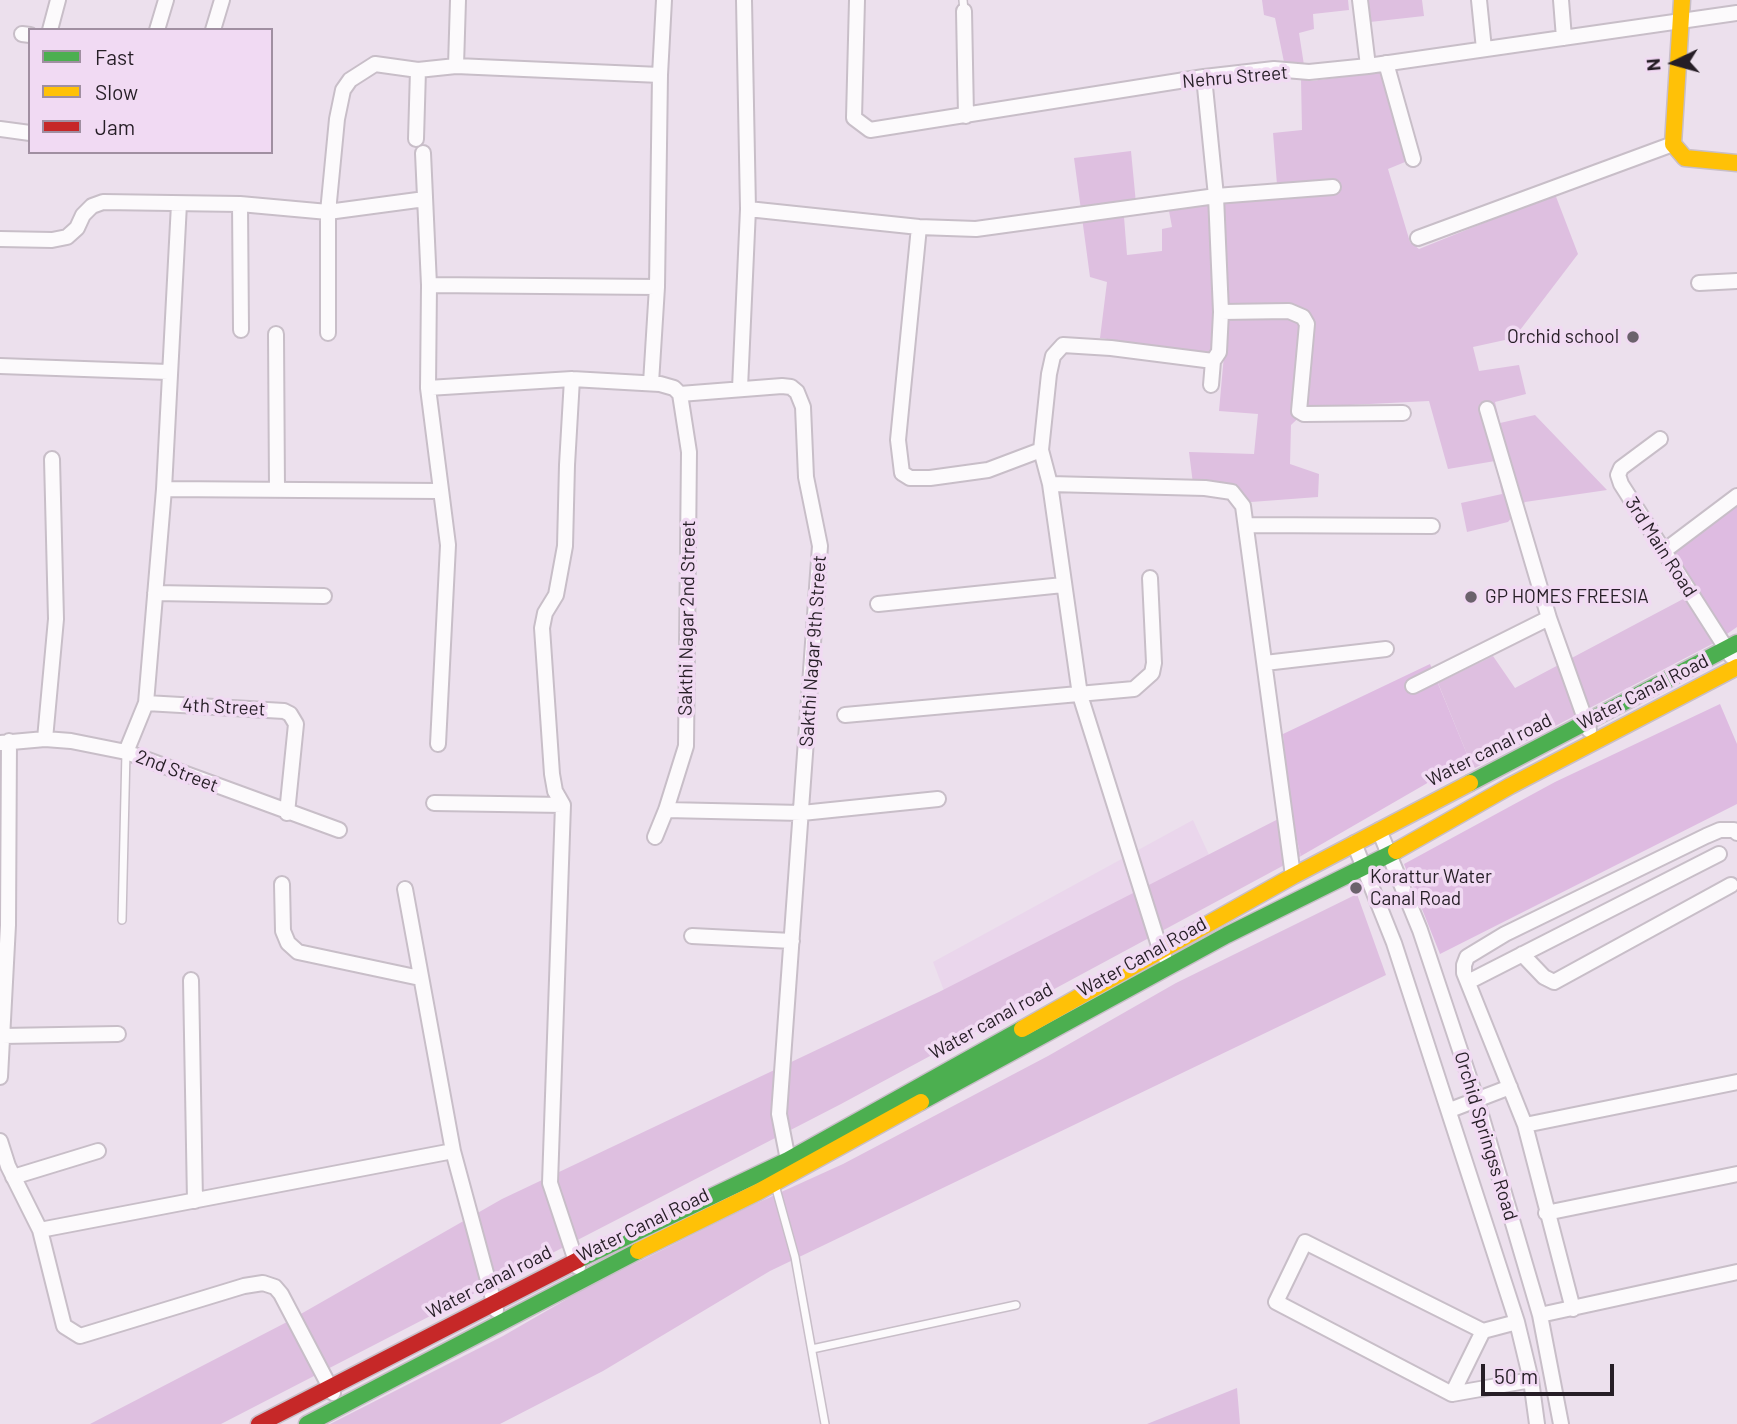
<!DOCTYPE html>
<html>
<head>
<meta charset="utf-8">
<style>
	body { margin:0 }
	#map { position:relative; width:1737px; height:1424px; overflow:hidden; background:#ece0ed; font-family:Barlow,sans-serif }
	canvas { display:block }
	.legend { position:absolute; left:28px; top:28px; width:245px; height:126px; box-sizing:border-box; background:#f1daf3; border:2px solid #a08fa1; margin:0; padding:9px 12px; list-style:none; font-size:21px; color:#261e26 }
	.legend li { display:flex; align-items:center; gap:14px; height:35px }
	.legend b { width:35px; border:2px solid #a08fa1 }
	.north { position:absolute; left:1639px; top:28px; width:70px; height:70px; -webkit-text-stroke:5px #f1daf3; paint-order:stroke; rotate:265deg; font-size:19px; font-weight:700; line-height:28px; text-align:center; color:#261e26 }
	.north::after { content:''; display:block; margin:auto; width:24px; height:32px; background:#261e26; clip-path:polygon(50% 0,100% 100%,50% 72%,0 100%) }
	.scale { position:absolute; left:1481px; top:1364px; width:133px; height:32px; box-sizing:border-box; border:4px solid #261e26; border-top:0; padding-left:9px; font-size:21px; line-height:24px; white-space:nowrap; color:#261e26; -webkit-text-stroke:5px #f1daf3; paint-order:stroke }
</style>
</head>
<body>
<div id="map">
<canvas width="1737" height="1424"></canvas>
<ul class="legend">
<li><b style="height:9px;background:#4caf50"></b>Fast</li>
<li><b style="height:9px;background:#ffc107"></b>Slow</li>
<li><b style="height:9px;background:#c62828"></b>Jam</li>
</ul>
<div class="north">N</div>
<div class="scale">50 m</div>
</div>
<script>
const c = document.querySelector('canvas').getContext('2d');
c.lineJoin = 'round';
function fillPath(path, color) { c.fillStyle = color; c.fill(path, 'evenodd'); }
const shape = rows => new Path2D(rows.map(r => 'M' + r).join(''));
function strokePath(path, color, width, dash) { c.strokeStyle = color; c.lineWidth = width; c.lineCap = dash ? 'butt' : 'round'; c.setLineDash(dash || []); c.stroke(path); }
function write(font, color, halo, rows, align = 'center') {
  c.font = font + ' Barlow,sans-serif'; c.lineWidth = 7; c.setLineDash([]); c.textBaseline = 'middle'; c.strokeStyle = halo; c.fillStyle = color; for (const [text, x, y, turn = 0] of rows) {
    c.save(); c.translate(x, y); c.rotate((+turn || 0) * Math.PI / 180); c.textAlign = isNaN(turn) ? turn : align; if (halo) c.strokeText(text, 0, 0); c.fillText(text, 0, 0); c.restore();
  }
}
fillPath(shape([
	[1193,820,1222,883,960,1033,933,962]
]), '#ead6ec');
fillPath(shape([
	[1262,0,1348,0,1349,10,1313,14,1314,29,1299,33,1304,65,1284,62,1275,18,1264,15],
	[1368,0,1422,0,1424,16,1370,22],
	[1380,72,1405,162,1388,169,1410,242,1419,249,1555,194,1578,254,1514,338,1473,347,1479,371,1519,365,1526,394,1495,402,1500,423,1535,415,1607,490,1525,502,1508,522,1467,532,1461,503,1502,494,1495,461,1448,469,1429,401,1310,407,1291,425,1290,464,1319,474,1318,497,1251,502,1194,492,1189,452,1254,454,1258,414,1219,411,1224,355,1100,338,1107,282,1090,277,1074,158,1131,151,1137,214,1124,217,1127,255,1162,251,1162,229,1172,227,1169,211,1210,204,1278,198,1273,133,1302,130,1301,79,1311,81],
	[1685,598,1714,643,1475,768,1469,759,1438,683,1493,656,1515,688],
	[1290,813,1301,856,841,1104,221,1424,90,1424,285,1323,502,1199,939,992],
	[1357,894,1386,975,770,1271,603,1371,500,1424,330,1424,503,1336,586,1288,746,1208,843,1164,1048,1056,1176,983],
	[1237,1388,1240,1424,1147,1424]
]), '#debfe0');
fillPath(shape([
	[1737,506,1737,627,1714,643,1685,598,1675,553],
	[1430,664,1469,759,1301,856,1290,813,1283,734],
	[1720,704,1737,744,1737,804,1440,954,1404,864,1555,782]
]), '#debbe1');
const lane = shape([
	[963,0,964,11],
	[122,920,126,752],
	[775,1185,795,1257,825,1424],
	[812,1349,1016,1305]
]);
const street = shape([
	[857,0,854,118,870,130,1204,77,1274,69,1309,72,1368,66,1737,13],
	[1360,0,1368,66],
	[1479,0,1484,49],
	[1561,0,1564,38],
	[964,11,966,116],
	[50,30,58,0],
	[157,30,166,0],
	[213,30,222,0],
	[22,34,30,35],
	[1386,63,1413,159],
	[456,66,458,0],
	[0,129,30,133],
	[416,139,418,70],
	[423,153,429,285,428,388,448,545,438,744],
	[240,204,241,330],
	[748,209,919,227,976,229,1216,196,1333,187],
	[919,227,898,440,902,473,910,478,930,478,988,470,1041,450],
	[1418,238,1673,144],
	[0,239,52,240,67,237,77,228,83,215,92,206,103,202,240,204,328,212,425,199],
	[1699,283,1737,281],
	[429,285,657,287],
	[1221,312,1289,311,1303,317,1307,324,1299,411,1304,414,1403,413],
	[328,333,328,212,337,119,343,90,350,80,375,64,418,70,456,66,660,75],
	[276,334,277,490],
	[0,366,168,372],
	[572,379,567,465,565,546,556,595,545,613,542,628,552,774,555,791,563,805,550,1183,578,1267],
	[651,383,657,287,660,75,664,0],
	[1211,385,1213,361],
	[428,388,572,379,660,384,674,388,680,394,782,386,791,387,797,392,803,407,806,477,820,546,779,1114,788,1160],
	[740,388,748,209,744,0],
	[1487,409,1549,618,1589,730],
	[1660,439,1621,468,1618,475,1621,484,1731,656],
	[1050,484,1205,488,1232,492,1243,506,1293,876],
	[164,489,439,491],
	[1247,525,1432,526],
	[1664,551,1737,496],
	[155,593,324,596],
	[878,604,1063,585],
	[1265,663,1386,649],
	[1413,686,1549,618],
	[146,703,284,711,290,714,296,724,287,813],
	[845,715,1134,689,1152,673,1154,663,1150,578],
	[45,739,56,619,52,459],
	[0,743,45,739,71,741,126,752,339,830],
	[126,752,146,703,164,489,179,204],
	[434,803,563,805],
	[666,810,802,813,938,799],
	[1379,830,1420,930,1477,1101,1540,1315,1561,1424],
	[655,837,666,810,686,746,689,452,680,394],
	[1354,843,1394,943,1517,1322,1531,1380,1537,1424],
	[282,884,283,931,288,943,298,952,420,978],
	[405,889,453,1151,496,1310],
	[692,936,792,941],
	[1522,954,1544,977,1554,982,1731,885],
	[1164,956,1160,949,1080,695,1050,484,1041,450,1049,374,1053,356,1063,345,1111,348,1213,361,1219,352,1221,312,1216,196,1204,77],
	[191,980,195,1201],
	[1468,982,1719,854],
	[2,1036,118,1034],
	[0,1077,8,925,9,741],
	[1450,1110,1510,1087],
	[1525,1125,1737,1082],
	[0,1141,8,1166,40,1230,64,1326,80,1336,244,1286,263,1283,275,1287,281,1294,333,1393],
	[13,1177,98,1151],
	[1546,1213,1737,1174],
	[40,1230,453,1151],
	[1573,1309,1525,1125,1464,973,1464,965,1467,957,1505,934,1706,836,1720,830,1734,830,1737,833],
	[1540,1315,1737,1272],
	[1517,1322,1483,1331,1305,1242,1276,1302,1452,1394,1531,1380],
	[1452,1394,1483,1331]
]);
const fast = shape([
	[1470,783,1737,643],
	[921,1102,1227,935,1396,851],
	[578,1260,788,1160,1022,1029],
	[307,1424,638,1251]
]);
const slow = shape([
	[1682,0,1673,144,1685,158,1737,163],
	[1396,851,1510,786,1737,667],
	[1022,1029,1293,876,1470,783],
	[638,1251,758,1192,921,1102]
]);
const jam = shape([
	[259,1424,578,1260]
]);
strokePath(lane, '#c8bec8', 10);
strokePath(street, '#c8bec8', 18);
strokePath(fast, '#c8bec8', 19);
strokePath(slow, '#c8bec8', 19);
strokePath(jam, '#c8bec8', 19);
strokePath(lane, '#fcfafc', 7);
strokePath(street, '#fcfafc', 14);
strokePath(fast, '#4caf50', 16);
strokePath(slow, '#ffc107', 16);
strokePath(jam, '#c62828', 16);
for (const [x, y, r, color] of [
	[1633,337,7,"#6b626c"],
	[1471,597,7,"#6b626c"],
	[1356,888,7,"#6b626c"]
]) { const dot = new Path2D(); dot.arc(x, y, r, 0, 2 * Math.PI); c.fillStyle = color; c.fill(dot); strokePath(dot, '#f1daf3', 2.5); }
write('19px', '#261e26', '#f1daf3', [
	["Nehru Street",1235,77,-5],
	["3rd Main Road",1661,547,57],
	["Sakthi Nagar 2nd Street",687,618,-89],
	["Sakthi Nagar 9th Street",813,651,-86],
	["Water Canal Road",1643,692,-27],
	["4th Street",224,707,3],
	["Water canal road",1489,750,-27],
	["2nd Street",177,771,21],
	["Water Canal Road",1142,957,-29],
	["Water canal road",991,1021,-29],
	["Orchid Springss Road",1486,1136,73],
	["Water Canal Road",643,1225,-26],
	["Water canal road",489,1282,-27]
]);
write('19px', '#261e26', '#f1daf3', [
	["Orchid school",1619,337,"right"],
	["GP HOMES FREESIA",1485,597],
	["Korattur Water",1370,877],
	["Canal Road",1370,899]
], 'left');
</script>
</body>
</html>
